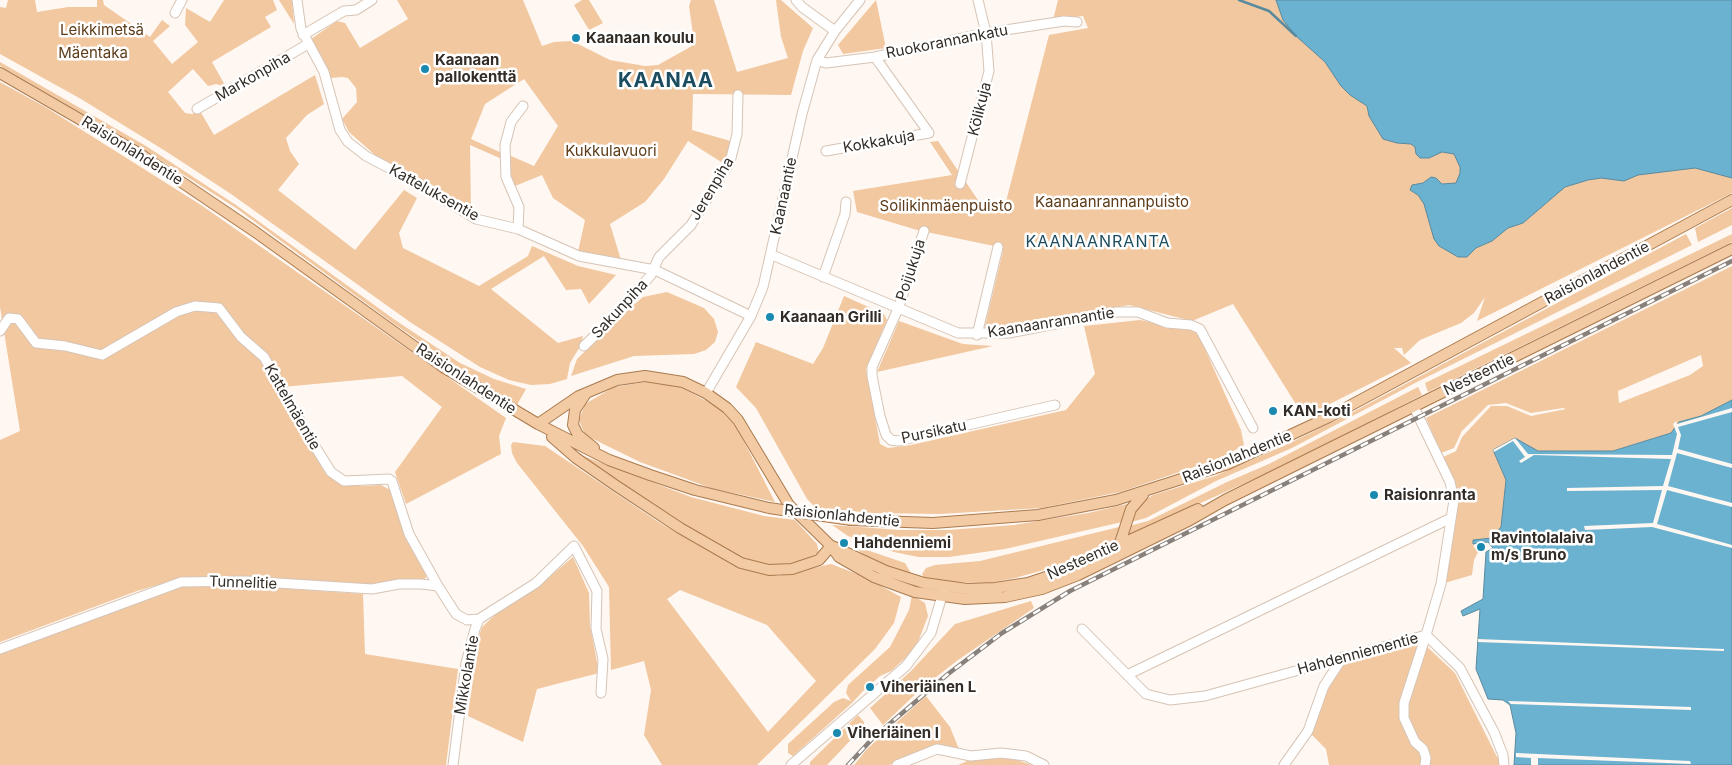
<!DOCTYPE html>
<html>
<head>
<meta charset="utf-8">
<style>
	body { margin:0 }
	canvas { display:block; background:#fff7f1 }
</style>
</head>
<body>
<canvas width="1732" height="765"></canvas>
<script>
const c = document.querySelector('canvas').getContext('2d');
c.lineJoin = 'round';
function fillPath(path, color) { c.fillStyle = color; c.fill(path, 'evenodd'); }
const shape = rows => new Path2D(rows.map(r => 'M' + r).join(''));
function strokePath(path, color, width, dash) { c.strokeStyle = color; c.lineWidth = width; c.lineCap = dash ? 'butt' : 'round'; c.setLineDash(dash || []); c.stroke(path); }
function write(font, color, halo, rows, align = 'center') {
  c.font = font + ' Inter,sans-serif'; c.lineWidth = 5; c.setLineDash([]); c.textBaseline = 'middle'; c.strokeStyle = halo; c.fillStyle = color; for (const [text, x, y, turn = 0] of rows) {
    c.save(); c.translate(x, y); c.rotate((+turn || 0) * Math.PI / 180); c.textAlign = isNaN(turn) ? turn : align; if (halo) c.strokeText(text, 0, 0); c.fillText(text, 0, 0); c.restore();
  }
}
fillPath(shape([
	[8,0,35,0,37,12,68,7,97,7,97,0,103,0,104,5,150,37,162,20,170,26,153,41,172,64,198,42,185,25,186,8,210,22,224,0,273,0,277,10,265,17,271,27,212,62,226,87,216,84,208,86,193,69,168,92,185,113,192,114,200,111,214,135,315,75,324,104,307,115,286,138,290,151,299,164,278,190,355,250,404,190,417,198,399,233,403,248,479,286,528,256,532,246,578,266,616,275,589,304,581,289,566,290,544,256,491,289,558,343,583,336,581,345,570,363,567,379,550,384,531,385,509,380,480,367,410,322,231,194,167,152,81,99,0,54,0,7,6,8],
	[279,0,292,0,294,24],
	[397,0,523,0,542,46,554,42,572,41,610,60,645,66,658,65,692,46,693,34,689,6,691,0,714,0,737,72,788,58,781,37,776,0,781,0,813,28,803,51,791,95,693,94,692,130,734,142,726,165,688,141,664,179,645,202,610,224,621,260,578,252,585,220,553,198,542,175,515,186,511,176,511,156,534,166,558,126,524,79,485,104,471,139,504,154,504,160,470,145,471,214,417,178,375,155,349,132,342,119,357,102,356,88,348,78,342,77,331,78,311,39,337,21,345,23,360,48,408,19],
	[582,0,589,0,603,23,589,30,574,5],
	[876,0,886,48,843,54,838,45],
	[1058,0,1732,0,1557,178,1732,159,1732,193,1477,321,1485,297,1474,313,1461,323,1420,340,1404,355,1402,348,1394,348,1411,363,1304,417,1233,304,1192,321,1129,305,1014,327,984,330,1003,251,994,246,917,230,857,212,853,191,952,175,930,142,938,141,984,209,1003,213,1049,35,1088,28,1083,16,1053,20],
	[0,62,146,146,236,205,395,320,460,363,494,379,526,389,517,405,478,382,393,323,236,208,143,149,0,66],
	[0,82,47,108,201,205,506,418,499,436,501,454,406,504,395,472,442,407,402,376,282,387,278,389,325,473,339,481,361,486,381,485,394,492,428,574,424,580,403,579,349,588,174,580,137,591,0,642,0,440,20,431,0,307],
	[1732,208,1732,225,1698,242,1695,228],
	[1686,234,1692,245,1417,382,1292,448,1216,481,1146,518,1131,522,1131,516,1145,500,1153,495,1215,476,1290,443,1353,412],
	[1732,234,1732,242,1428,392,1425,383],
	[1732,266,1732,400,1701,416,1679,422,1671,433,1613,451,1538,451,1528,447,1522,442,1494,452,1506,480,1501,527,1492,538,1473,540,1474,548,1480,548,1474,560,1472,575,1441,584,1454,500,1439,459,1456,451,1462,437,1491,406,1507,406,1531,416,1566,409,1563,408,1531,413,1506,403,1488,405,1462,431,1454,448,1441,453,1426,418],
	[1701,355,1703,366,1690,375,1619,403,1618,391],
	[667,292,704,308,714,319,718,332,715,342,706,350,694,354,634,356,571,376,577,359,630,308,643,297],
	[844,296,884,314,887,320,866,369,880,444,888,448,911,445,1066,410,1095,374,1084,326,1140,320,1197,331,1241,430,1244,445,1221,458,1120,492,1041,508,940,514,873,513,816,508,807,499,756,408,736,387,756,342,813,364,823,348],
	[899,321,963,344,993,346,877,372],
	[646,382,676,385,718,407,735,424,775,502,711,488,640,462,585,435,579,420,585,404,614,387],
	[1418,387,1422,395,1330,442,1272,471,1125,537,1129,526,1148,521,1227,482,1269,464],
	[513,442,545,446,660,523,723,559,747,570,778,576,831,564,865,577,901,597,894,623,875,649,757,765,662,765,644,735,651,690,644,661,611,670,609,587,583,546,517,463,512,453,511,445],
	[680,590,767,625,816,681,768,732,667,599],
	[578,454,691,497,764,516,795,520,817,544,819,553,792,565,780,567,748,561,689,529],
	[1127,504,1122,522,1005,549,949,557,918,557,894,552,848,536,832,525,900,530,948,530,1014,525,1088,513],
	[1119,527,1116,541,1058,566,1015,578,989,583,946,582,924,578,922,574,926,568,935,565,980,561],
	[852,545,905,563,912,575,869,559],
	[573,557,589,593,590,625,599,673,537,689,523,742,468,716,477,642,482,627,495,615,535,589],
	[233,585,363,594,365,654,458,669,446,765,0,765,0,654,150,595,182,587],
	[912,595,925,603,928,616,918,642,911,653,891,671,880,676,865,689,852,703,793,756,788,753,788,744,834,702,843,698,851,701,846,693,848,685,890,647,909,610],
	[1031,601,1034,608,958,660,922,688,883,725,870,708,911,671,955,624],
	[1426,635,1423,643,1455,673,1497,757,1503,755,1504,765,1329,765,1326,749,1308,731,1324,686,1343,657],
	[926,696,950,727,959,749,949,746,934,747,889,765,854,765,867,749],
	[858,715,864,722,864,726,827,765,810,765,810,762],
	[994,758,1014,759,1032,765,958,765,972,759]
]), '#f2c8a1');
const water = shape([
	[1276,0,1732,0,1732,178,1695,168,1638,175,1624,181,1601,178,1588,180,1565,187,1523,223,1508,228,1492,241,1476,248,1467,257,1458,257,1439,246,1434,239,1424,204,1418,195,1410,190,1412,185,1423,183,1431,177,1436,178,1442,184,1456,183,1460,173,1460,167,1454,154,1442,152,1429,158,1420,158,1416,154,1415,147,1411,144,1397,143,1383,139,1369,116,1367,106,1350,95,1341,86,1325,62,1296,36,1283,20,1276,0],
	[1732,400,1732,765,1514,765,1516,733,1510,705,1503,700,1488,699,1476,669,1480,609,1463,616,1461,611,1483,599,1486,552,1493,548,1488,542,1473,544,1473,540,1492,538,1501,527,1506,480,1493,450,1515,438,1538,451,1613,451,1671,433,1679,422,1701,416,1732,400]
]);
fillPath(water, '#6bb2d1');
strokePath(water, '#5a8a9e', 1);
fillPath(shape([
	[1732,408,1732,412,1678,427,1681,435,1678,449,1732,464,1732,468,1677,453,1668,486,1732,503,1732,507,1667,490,1657,524,1732,545,1732,548,1652,527,1585,530,1584,526,1653,523,1662,490,1567,491,1567,488,1663,486,1671,459,1534,455,1521,463,1519,461,1525,457,1513,441,1494,452,1493,450,1515,438,1528,454,1672,455,1677,434,1673,424,1676,421,1677,424],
	[1495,537,1549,537,1550,539,1495,541],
	[1478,639,1724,649,1724,651,1478,642],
	[1508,701,1691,707,1691,710,1511,704],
	[1516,753,1690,761,1691,764,1538,758,1538,765,1531,765,1531,758,1516,757]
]), '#fff7f1');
strokePath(shape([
	[1239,0,1269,11,1296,36]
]), '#5a8a9e', 2.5);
const minor = shape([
	[297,0,301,29,324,72,340,130,348,142,366,156,419,184,476,219,518,229,579,256,655,270,751,316],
	[796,0,802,7,835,31],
	[175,13,182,0],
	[303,35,344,11,356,10,372,0],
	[817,60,826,63,875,57,986,33,1064,21,1077,22],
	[197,109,308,44],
	[826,151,929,133,875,57],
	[960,184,989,71,986,33,978,0],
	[518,229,519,207,506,177,505,145,511,122,523,106],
	[924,231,898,309,872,367,872,376,880,416,886,435,891,440,898,441,1055,405],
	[772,255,958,333,1009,333,1117,312,1138,312,1167,323,1191,325,1200,329,1253,428],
	[823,277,845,214,846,202],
	[0,331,9,318,18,319,36,343,65,346,102,355,176,312,195,306,219,308,241,337,264,357,311,440,331,472,344,481,389,479,392,481,409,534,438,586],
	[977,335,998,247],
	[584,346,617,314,651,275,659,257,691,225,730,162,737,134,738,95],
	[706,393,751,316,763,287,802,114,817,60,835,31,860,0],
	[1082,629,1146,694,1170,700,1205,696,1426,635,1441,584,1454,500,1450,482,1414,407],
	[0,649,181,582,246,581,372,589,399,584,421,584,438,586,456,614,467,620,479,619],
	[1127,675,1451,518],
	[453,765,466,663,475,629,479,619,536,583,574,546,597,591,596,629,603,659,601,693],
	[791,765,906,666,931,633,944,589],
	[897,765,937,749,971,756,1001,753,1026,756,1044,765],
	[1284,765,1308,731,1324,686,1343,657],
	[1425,765,1426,758,1423,749,1415,742,1404,718,1404,703,1426,635,1460,668,1494,732,1503,755,1504,765]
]);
const major = shape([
	[0,73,140,154,254,231,443,367,538,424,609,460,650,475,695,490,769,508],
	[585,395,575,410,573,425,578,435,594,448],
	[538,424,579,396,617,380,645,376,683,382,706,393,727,408,738,420,789,505,831,546,839,557,874,577,915,592,965,599,1005,597,1042,589,1078,575,1190,520,1225,500,1732,249],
	[552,437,576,458,615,485,680,528,741,563,769,570,792,569,819,560,831,546],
	[851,520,933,523,1038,515,1116,500,1228,464,1329,417,1732,200],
	[832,546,886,571,924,583,967,589,995,588,1028,583,1055,574,1198,509],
	[1119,546,1131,509,1143,495]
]);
strokePath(minor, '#d6c4b5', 11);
strokePath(major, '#aa7b4f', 12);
strokePath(minor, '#fff', 9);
strokePath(major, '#f2caa3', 10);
const rail = shape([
	[848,765,873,738,948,674,1002,633,1070,591,1732,261]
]);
strokePath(rail, '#88817b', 4.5);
strokePath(rail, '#fff', 2.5, [8]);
const majorBridge = shape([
	[769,508,851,520]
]);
strokePath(majorBridge, '#aa7b4f', 12, []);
strokePath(majorBridge, '#f2caa3', 10);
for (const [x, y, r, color] of [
	[576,38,5,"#1989af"],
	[425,69,5,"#1989af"],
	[770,317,5,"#1989af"],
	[1273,411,5,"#1989af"],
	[1374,495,5,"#1989af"],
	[844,543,5,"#1989af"],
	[1481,547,5,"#1989af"],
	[870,687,5,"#1989af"],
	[837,733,5,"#1989af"]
]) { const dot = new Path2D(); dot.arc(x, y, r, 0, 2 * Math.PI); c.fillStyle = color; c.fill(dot); strokePath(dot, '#fff', 2); }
write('15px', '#5d3b18', '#fff', [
	["Leikkimetsä",102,30],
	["Mäentaka",93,53],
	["Kukkulavuori",611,151],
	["Kaanaanrannanpuisto",1112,202],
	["Soilikinmäenpuisto",946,206]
]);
write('bold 15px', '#332c26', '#fff', [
	["Kaanaan koulu",586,38],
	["Kaanaan",435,60],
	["pallokenttä",435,77],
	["Kaanaan Grilli",780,317],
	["KAN-koti",1283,411],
	["Raisionranta",1384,495],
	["Ravintolalaiva",1491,538],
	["m/s Bruno",1491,555],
	["Hahdenniemi",854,543],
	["Viheriäinen L",880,687],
	["Viheriäinen I",847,733]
], 'left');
write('15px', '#332c26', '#fff', [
	["Ruokorannankatu",947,42,-11],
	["Markonpiha",253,77,-30],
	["Kölikuja",980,109,-76],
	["Kokkakuja",879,142,-10],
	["Raisionlahdentie",132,151,32],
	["Jerenpiha",712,189,-59],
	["Katteluksentie",434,193,29],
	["Kaanaantie",784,196,-78],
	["Poijukuja",911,270,-72],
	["Raisionlahdentie",1597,273,-28],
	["Sakunpiha",620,309,-47],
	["Kaanaanrannantie",1051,323,-9],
	["Nesteentie",1479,375,-26],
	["Raisionlahdentie",466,379,33],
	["Kattelmäentie",292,407,60],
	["Pursikatu",934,432,-12],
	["Raisionlahdentie",1237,457,-22],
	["Raisionlahdentie",842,516,6],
	["Nesteentie",1083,560,-24],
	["Tunnelitie",243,583,2],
	["Hahdenniementie",1358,654,-15],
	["Mikkolantie",467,675,-80]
]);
c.letterSpacing = '1px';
write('16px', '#1c4c5f', '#fff', [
	["KAANAANRANTA",1098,242]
]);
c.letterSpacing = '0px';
c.letterSpacing = '1px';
write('bold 20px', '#1c4c5f', '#fff', [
	["KAANAA",666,81]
]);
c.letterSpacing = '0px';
</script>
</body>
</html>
